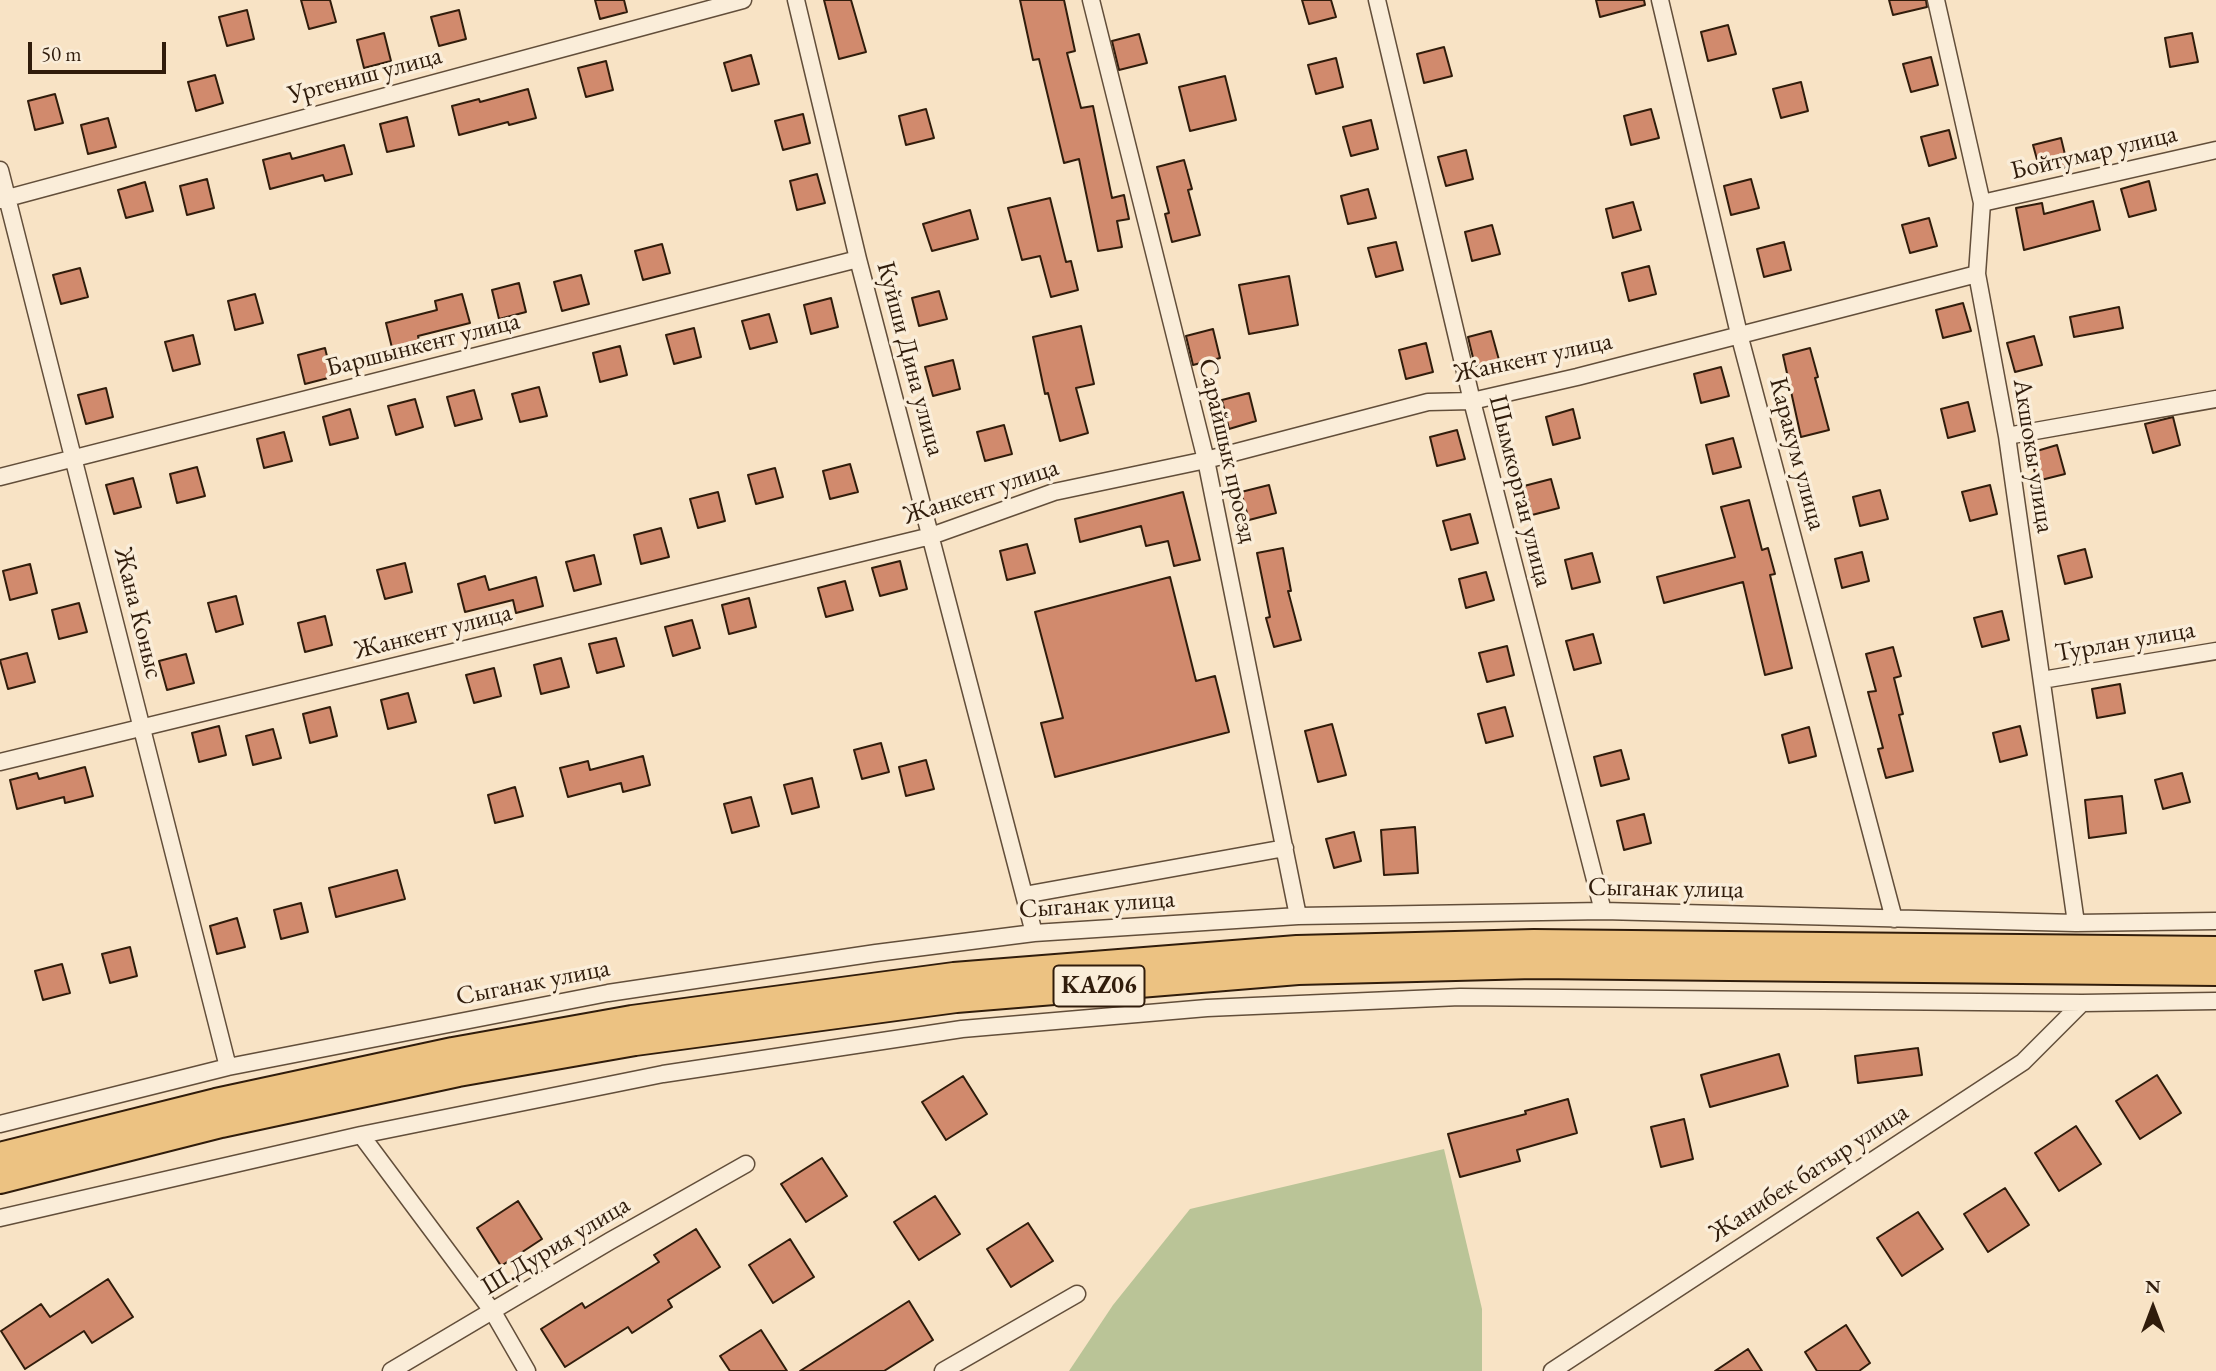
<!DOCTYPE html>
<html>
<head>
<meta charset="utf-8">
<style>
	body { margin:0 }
	#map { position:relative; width:2216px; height:1371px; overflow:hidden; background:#f8e3c5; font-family:"EB Garamond",serif }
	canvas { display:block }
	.north { position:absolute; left:2118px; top:1273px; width:70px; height:70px; -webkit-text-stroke:5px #faedd9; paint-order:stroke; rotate:0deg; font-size:19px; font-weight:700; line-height:28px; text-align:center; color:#301c0b }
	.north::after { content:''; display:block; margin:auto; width:24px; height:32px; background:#301c0b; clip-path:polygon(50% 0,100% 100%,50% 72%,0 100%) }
	.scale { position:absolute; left:28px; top:42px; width:138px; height:32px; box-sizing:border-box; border:4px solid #301c0b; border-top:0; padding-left:9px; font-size:21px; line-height:24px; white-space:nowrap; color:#301c0b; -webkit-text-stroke:5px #faedd9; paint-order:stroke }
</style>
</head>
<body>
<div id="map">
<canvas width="2216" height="1371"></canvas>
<div class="north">N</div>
<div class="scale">50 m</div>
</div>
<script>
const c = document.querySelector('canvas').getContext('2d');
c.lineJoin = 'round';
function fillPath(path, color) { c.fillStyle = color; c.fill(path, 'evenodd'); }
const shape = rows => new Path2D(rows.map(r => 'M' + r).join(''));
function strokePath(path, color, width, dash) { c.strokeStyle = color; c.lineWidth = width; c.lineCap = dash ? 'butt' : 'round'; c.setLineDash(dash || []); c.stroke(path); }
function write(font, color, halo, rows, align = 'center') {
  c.font = font + ' "EB Garamond",serif'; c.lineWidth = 7; c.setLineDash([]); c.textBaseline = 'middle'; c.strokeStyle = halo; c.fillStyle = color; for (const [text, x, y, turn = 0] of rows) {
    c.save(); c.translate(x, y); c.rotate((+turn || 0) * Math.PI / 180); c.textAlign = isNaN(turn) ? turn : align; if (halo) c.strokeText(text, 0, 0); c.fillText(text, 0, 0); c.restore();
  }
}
fillPath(shape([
	[1444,1149,1482,1309,1482,1371,1069,1371,1113,1305,1190,1209]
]), '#bac497');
const building = shape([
	[301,0,330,0,336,22,309,29,301,0],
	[595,0,624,0,627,12,600,19,595,0],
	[824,0,851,0,866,52,839,59,824,0],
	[1020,0,1064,0,1075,51,1067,53,1081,108,1093,106,1112,198,1124,195,1129,219,1117,221,1122,247,1098,251,1079,159,1064,163,1039,59,1033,60,1020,0],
	[1302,0,1331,0,1336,17,1309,24,1302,0],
	[1596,0,1644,0,1645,5,1600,17,1596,0],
	[1889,0,1926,0,1927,7,1893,15,1889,0],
	[247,10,254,39,227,46,219,17,247,10],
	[459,10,466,39,439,46,431,17,459,10],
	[1728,25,1736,54,1708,61,1701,32,1728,25],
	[384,33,391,61,364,68,357,40,384,33],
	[2192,33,2198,62,2170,67,2165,38,2192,33],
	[1139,34,1147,63,1119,70,1112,41,1139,34],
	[1444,47,1452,76,1424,83,1417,54,1444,47],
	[751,55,759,84,732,91,724,63,751,55],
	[1931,57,1938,85,1911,92,1903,64,1931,57],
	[1336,58,1343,87,1316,94,1308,65,1336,58],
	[606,61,613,90,586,97,578,68,606,61],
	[215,75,223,103,196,111,188,82,215,75],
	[1225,76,1236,120,1190,131,1179,87,1225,76],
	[1801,82,1808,111,1781,118,1773,89,1801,82],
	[528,89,536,118,509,125,508,122,459,135,452,106,479,99,480,102,528,89],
	[55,94,63,123,35,130,28,101,55,94],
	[926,109,934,138,906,145,899,116,926,109],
	[1651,109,1659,138,1631,145,1624,116,1651,109],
	[803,114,810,143,783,150,775,121,803,114],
	[407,117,414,146,387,152,380,124,407,117],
	[108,118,116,147,88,154,81,125,108,118],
	[1371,120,1378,149,1351,156,1343,127,1371,120],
	[1949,130,1956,158,1929,166,1921,137,1949,130],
	[2061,138,2068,167,2041,174,2033,145,2061,138],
	[344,145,352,174,325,181,323,175,270,189,263,160,290,153,292,159,344,145],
	[1466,150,1473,179,1446,186,1438,157,1466,150],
	[1184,160,1192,189,1188,190,1200,235,1172,242,1165,214,1169,213,1157,167,1184,160],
	[817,174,825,203,797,210,790,181,817,174],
	[207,179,214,208,187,215,180,186,207,179],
	[1751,179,1759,208,1731,215,1724,186,1751,179],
	[2149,181,2156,210,2129,217,2121,189,2149,181],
	[145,182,153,211,126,218,118,190,145,182],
	[1368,189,1376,218,1348,224,1341,196,1368,189],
	[1050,198,1066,262,1071,261,1078,290,1051,297,1040,256,1022,260,1008,208,1050,198],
	[2093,201,2100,230,2024,250,2016,208,2042,203,2044,214,2093,201],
	[1633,202,1641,230,1613,238,1606,209,1633,202],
	[970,210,978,239,932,251,923,224,970,210],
	[1929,218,1937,246,1910,253,1902,225,1929,218],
	[1492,225,1500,254,1472,261,1465,232,1492,225],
	[1396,242,1403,270,1376,277,1368,248,1396,242],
	[1784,242,1791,270,1764,277,1757,249,1784,242],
	[662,244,670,273,643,280,635,251,662,244],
	[1649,266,1656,294,1629,301,1622,273,1649,266],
	[80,268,88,297,61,304,53,275,80,268],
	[581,275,589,304,562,311,554,282,581,275],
	[1289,276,1298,325,1249,334,1239,285,1289,276],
	[519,283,526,312,499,319,492,290,519,283],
	[939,291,947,319,919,326,912,298,939,291],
	[255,294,263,323,235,330,228,301,255,294],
	[462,294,470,323,418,336,420,345,393,352,386,323,437,310,435,301,462,294],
	[831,298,838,327,811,334,804,305,831,298],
	[1963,303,1971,331,1943,338,1936,310,1963,303],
	[2119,307,2123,328,2074,337,2070,317,2119,307],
	[769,314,777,342,750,349,742,321,769,314],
	[1081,326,1094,384,1076,388,1088,433,1060,441,1048,393,1045,394,1033,337,1081,326],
	[694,328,701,357,674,364,666,335,694,328],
	[1213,329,1220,358,1193,365,1186,336,1213,329],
	[1491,331,1499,360,1475,366,1468,337,1491,331],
	[193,335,200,364,173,371,165,342,193,335],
	[2034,336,2042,365,2015,372,2007,343,2034,336],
	[1426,343,1433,372,1406,379,1399,350,1426,343],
	[620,346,627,375,600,382,593,353,620,346],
	[325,348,332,377,305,384,298,355,325,348],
	[1810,348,1818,377,1815,378,1829,430,1801,437,1783,355,1810,348],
	[953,360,960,389,933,396,925,367,953,360],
	[1721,367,1729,396,1701,403,1694,374,1721,367],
	[539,387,547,416,520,422,512,394,539,387],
	[106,388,113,417,86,424,78,395,106,388],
	[474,390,482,419,455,426,447,397,474,390],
	[1249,393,1256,421,1229,429,1222,400,1249,393],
	[415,399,423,427,396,435,388,406,415,399],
	[1968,402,1975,431,1948,438,1941,409,1968,402],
	[350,409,358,438,330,445,323,417,350,409],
	[1573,409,1580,438,1553,445,1546,417,1573,409],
	[2173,417,2180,445,2153,453,2145,424,2173,417],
	[1004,425,1012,454,985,461,977,432,1004,425],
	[1457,430,1465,459,1437,466,1430,437,1457,430],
	[284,432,292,461,264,468,257,439,284,432],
	[1733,438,1741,467,1713,474,1706,445,1733,438],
	[2057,445,2065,474,2037,481,2030,453,2057,445],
	[850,464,858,492,830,499,823,471,850,464],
	[197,467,205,496,177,503,170,474,197,467],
	[775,468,783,497,756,504,748,475,775,468],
	[133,478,141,507,114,514,106,485,133,478],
	[1551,479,1559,508,1532,515,1524,486,1551,479],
	[1269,485,1276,513,1249,520,1241,492,1269,485],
	[1990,485,1997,514,1970,521,1962,492,1990,485],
	[1880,490,1888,519,1860,526,1853,497,1880,490],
	[718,492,725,521,698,528,690,499,718,492],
	[1183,492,1200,560,1174,566,1168,541,1146,546,1141,526,1080,542,1075,519,1183,492],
	[1749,500,1762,550,1768,548,1775,574,1770,575,1792,668,1765,675,1743,582,1664,603,1657,577,1735,557,1721,507,1749,500],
	[1470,514,1478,543,1451,550,1443,521,1470,514],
	[661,528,669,557,641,564,634,535,661,528],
	[1027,544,1035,573,1007,580,1000,551,1027,544],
	[1283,548,1291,591,1288,591,1301,640,1274,647,1266,618,1270,617,1257,553,1283,548],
	[2085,549,2092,577,2065,584,2058,556,2085,549],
	[1862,552,1869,581,1842,588,1835,559,1862,552],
	[1592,553,1600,582,1572,589,1565,560,1592,553],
	[594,555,601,584,574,591,566,562,594,555],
	[900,561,907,589,880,596,872,568,900,561],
	[405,563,412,592,385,599,377,570,405,563],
	[30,564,37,593,10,600,3,571,30,564],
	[1486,572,1494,600,1466,608,1459,579,1486,572],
	[485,576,489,590,536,577,543,606,516,613,513,600,465,612,458,584,485,576],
	[1170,577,1196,681,1215,676,1229,732,1055,777,1041,723,1063,718,1035,612,1170,577],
	[845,581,853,610,826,617,818,588,845,581],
	[236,596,243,624,216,632,208,603,236,596],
	[749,598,756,627,729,634,722,605,749,598],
	[79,603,87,632,59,639,52,610,79,603],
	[2002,611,2009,640,1982,647,1974,618,2002,611],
	[325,616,332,645,305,652,298,623,325,616],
	[692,620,700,648,673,656,665,627,692,620],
	[1593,634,1601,663,1574,670,1566,641,1593,634],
	[616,638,624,666,597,673,589,644,616,638],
	[1507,646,1514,675,1487,682,1479,653,1507,646],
	[1893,647,1901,676,1894,678,1903,714,1899,715,1913,771,1886,778,1878,749,1883,748,1868,692,1876,691,1866,654,1893,647],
	[27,653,35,682,8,689,0,660,27,653],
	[186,654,194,683,167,690,159,661,186,654],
	[561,658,569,687,541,694,534,665,561,658],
	[494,668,501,696,474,703,466,675,494,668],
	[2120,684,2125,713,2097,718,2092,689,2120,684],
	[408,693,416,722,388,729,381,700,408,693],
	[330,707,337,736,310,743,303,714,330,707],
	[1505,707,1513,736,1486,743,1478,714,1505,707],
	[1332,724,1346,775,1318,782,1305,731,1332,724],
	[219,726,226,755,199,762,192,733,219,726],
	[2020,726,2027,755,2000,762,1993,733,2020,726],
	[1809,727,1816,756,1789,763,1782,735,1809,727],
	[273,729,281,758,253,765,246,736,273,729],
	[881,743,889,772,862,779,854,750,881,743],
	[1621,750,1629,779,1601,786,1594,757,1621,750],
	[643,756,650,785,623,792,621,783,568,797,560,768,588,761,590,770,643,756],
	[926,760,934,789,906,796,899,767,926,760],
	[85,767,93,796,65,803,64,797,17,809,10,780,37,773,39,779,85,767],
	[2182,773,2190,802,2163,809,2155,780,2182,773],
	[812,778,819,807,792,814,784,785,812,778],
	[515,787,523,816,495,823,488,795,515,787],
	[2122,796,2126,833,2089,838,2085,800,2122,796],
	[751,797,759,826,732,833,724,804,751,797],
	[1644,814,1651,843,1624,850,1617,821,1644,814],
	[1415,827,1418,873,1384,875,1381,830,1415,827],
	[1354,832,1361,861,1334,868,1326,839,1354,832],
	[397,870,405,899,336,917,329,888,397,870],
	[301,903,308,932,281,939,274,910,301,903],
	[237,918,245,947,217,954,210,926,237,918],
	[130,947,137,976,110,983,102,954,130,947],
	[62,964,70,993,43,1000,35,971,62,964],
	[1918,1048,1922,1075,1858,1083,1855,1056,1918,1048],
	[1779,1054,1788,1086,1710,1107,1701,1075,1779,1054],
	[2157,1075,2181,1113,2140,1139,2116,1101,2157,1075],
	[963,1076,987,1114,946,1140,922,1102,963,1076],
	[1568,1099,1577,1133,1517,1150,1520,1161,1460,1177,1448,1134,1526,1114,1525,1111,1568,1099],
	[1684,1119,1693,1159,1661,1167,1651,1127,1684,1119],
	[2076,1126,2101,1164,2059,1191,2035,1153,2076,1126],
	[822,1158,847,1196,806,1222,781,1184,822,1158],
	[2005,1188,2029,1225,1988,1252,1964,1214,2005,1188],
	[935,1196,960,1234,919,1260,894,1222,935,1196],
	[518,1201,542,1239,501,1266,477,1228,518,1201],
	[1918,1212,1943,1249,1902,1276,1877,1238,1918,1212],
	[1028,1223,1053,1261,1011,1287,987,1249,1028,1223],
	[696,1229,720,1267,668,1300,672,1307,632,1333,628,1327,565,1367,541,1329,582,1303,585,1308,659,1262,654,1255,696,1229],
	[790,1239,814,1277,773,1303,749,1265,790,1239],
	[108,1279,133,1317,92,1343,84,1331,25,1369,1,1331,41,1304,50,1317,108,1279],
	[909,1301,933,1340,884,1371,800,1371,909,1301],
	[1846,1325,1870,1363,1859,1371,1817,1371,1805,1352,1846,1325],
	[761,1330,787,1371,730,1371,720,1356,761,1330],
	[1748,1349,1762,1371,1715,1371,1748,1349]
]);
fillPath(building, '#d18a6d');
strokePath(building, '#301c0b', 2);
const street = shape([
	[796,0,858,259,1034,933],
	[1091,0,1206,460,1298,916],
	[1377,0,1472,401,1603,911],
	[1660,0,1739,334,1894,919],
	[1936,0,1982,203,1977,274,2007,436,2076,923],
	[0,170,228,1067],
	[0,200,743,0],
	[1982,203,2216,150],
	[2007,436,2216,399],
	[0,477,858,259],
	[2042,680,2216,651],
	[0,762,931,536,1054,492,1206,460,1428,402,1472,401,1577,377,1977,274],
	[1024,895,1285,848],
	[0,1124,228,1067,608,993,876,953,1034,933,1298,916,1603,911,2076,923,2216,921],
	[361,1135,493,1312,527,1371],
	[0,1218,361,1135,663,1074,962,1029,1207,1008,1460,997,2082,1003,2216,1001],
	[391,1371,610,1241,746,1164],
	[943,1371,1077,1294],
	[1552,1371,2023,1062,2082,1003]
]);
const highway = shape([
	[0,1157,216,1103,453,1052,632,1020,954,977,1297,950,1534,944,2216,951],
	[0,1179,221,1123,458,1072,635,1041,956,998,1298,970,1534,964,2216,971]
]);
strokePath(street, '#624e3a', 19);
strokePath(highway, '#301c0b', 32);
strokePath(street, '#faedd9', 16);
strokePath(highway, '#ecc282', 28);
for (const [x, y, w] of [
	[1099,986,91]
]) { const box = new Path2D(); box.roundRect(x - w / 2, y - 20.5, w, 41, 5); c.fillStyle = '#faedd9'; c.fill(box); strokePath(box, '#301c0b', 2); }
write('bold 24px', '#301c0b', null, [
	["KАZ06",1099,986]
]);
write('26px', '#301c0b', '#faedd9', [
	["Ургениш улица",365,76,-15],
	["Бойтумар улица",2094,153,-13],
	["Баршынкент улица",423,345,-14],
	["Жанкент улица",1533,358,-12],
	["Куйши Дина улица",910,359,75],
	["Сарайшык проезд",1227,451,77],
	["Каракум улица",1797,454,75],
	["Акшокы улица",2033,456,81],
	["Шымкорган улица",1520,491,76],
	["Жанкент улица",981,492,-18],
	["Жана Коныс",138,613,76],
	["Жанкент улица",433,632,-14],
	["Турлан улица",2125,642,-10],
	["Сыганак улица",1666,889,1],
	["Сыганак улица",1097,905,-4],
	["Сыганак улица",533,983,-11],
	["Жанибек батыр улица",1809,1173,-33],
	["Ш.Дурия улица",556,1246,-31]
]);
</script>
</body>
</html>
